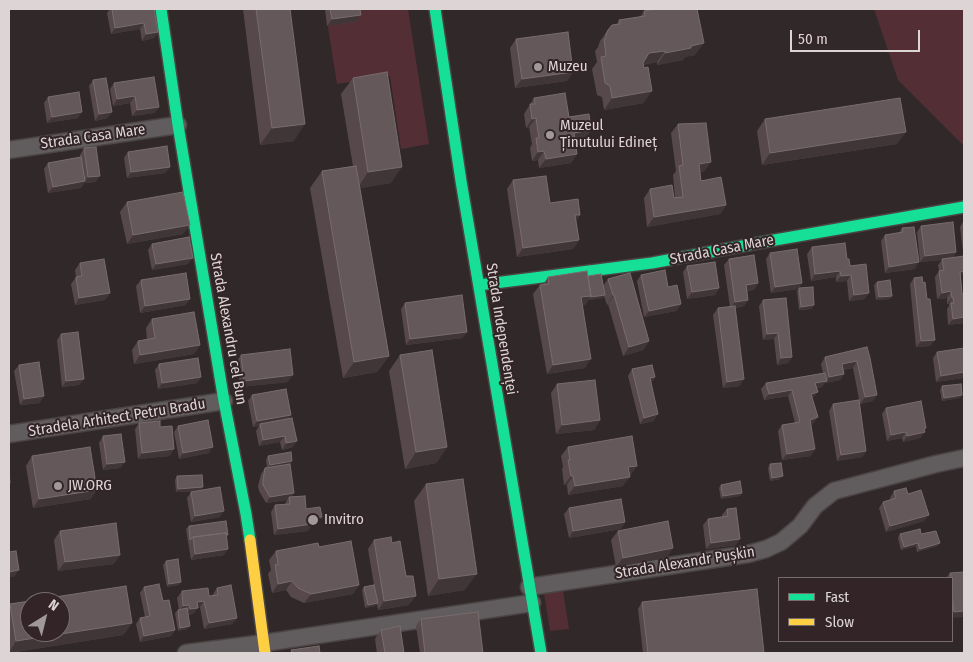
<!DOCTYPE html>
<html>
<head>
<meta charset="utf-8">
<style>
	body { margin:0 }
	#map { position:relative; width:973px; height:662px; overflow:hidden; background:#302829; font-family:"Fira Sans Condensed",sans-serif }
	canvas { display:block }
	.frame { position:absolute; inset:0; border:10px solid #ddd4d5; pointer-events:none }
	.legend { position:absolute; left:778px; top:577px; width:175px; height:65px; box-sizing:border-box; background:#332527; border:1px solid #776b6d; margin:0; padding:6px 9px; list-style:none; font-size:15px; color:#ddd4d5 }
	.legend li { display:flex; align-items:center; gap:10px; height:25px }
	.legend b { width:25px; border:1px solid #776b6d }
	.north { position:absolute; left:20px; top:592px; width:50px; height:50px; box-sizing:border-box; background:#332527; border:1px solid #776b6d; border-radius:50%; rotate:36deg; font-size:14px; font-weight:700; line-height:20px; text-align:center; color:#ddd4d5 }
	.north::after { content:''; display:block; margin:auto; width:18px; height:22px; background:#a09899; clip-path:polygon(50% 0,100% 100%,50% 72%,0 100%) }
	.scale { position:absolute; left:790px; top:30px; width:130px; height:22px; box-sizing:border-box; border:2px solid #ddd4d5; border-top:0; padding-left:6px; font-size:15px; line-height:18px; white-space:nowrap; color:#ddd4d5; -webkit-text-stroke:4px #332527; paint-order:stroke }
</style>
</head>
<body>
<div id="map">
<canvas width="973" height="662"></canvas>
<div class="frame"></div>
<ul class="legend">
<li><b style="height:6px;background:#16e098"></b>Fast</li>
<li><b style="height:6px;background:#ffcf43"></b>Slow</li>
</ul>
<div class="north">N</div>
<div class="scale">50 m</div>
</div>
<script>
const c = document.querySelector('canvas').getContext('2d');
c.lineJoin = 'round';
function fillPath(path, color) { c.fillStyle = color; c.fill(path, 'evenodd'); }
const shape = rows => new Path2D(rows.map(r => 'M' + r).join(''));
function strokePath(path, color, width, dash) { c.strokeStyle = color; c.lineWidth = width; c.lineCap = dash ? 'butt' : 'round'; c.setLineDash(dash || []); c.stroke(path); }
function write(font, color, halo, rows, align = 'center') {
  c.font = font + ' "Fira Sans Condensed",sans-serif'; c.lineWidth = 4; c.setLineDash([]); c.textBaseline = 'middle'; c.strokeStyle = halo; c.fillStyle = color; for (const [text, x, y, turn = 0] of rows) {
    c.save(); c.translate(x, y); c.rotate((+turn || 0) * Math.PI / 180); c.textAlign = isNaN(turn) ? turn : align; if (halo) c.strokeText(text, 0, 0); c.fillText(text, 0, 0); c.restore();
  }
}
fillPath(shape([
	[325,9,408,9,429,144,401,149,390,76,337,84],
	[874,9,964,9,964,146,898,80],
	[563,590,569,629,550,631,544,593]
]), '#542e35');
const street = shape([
	[9,150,178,125],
	[9,434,224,401],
	[529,587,748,554,766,549,781,542,800,526,815,506,834,491,936,464,964,458],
	[186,653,264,643,532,603]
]);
const fast = shape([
	[161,9,178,125,224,401,246,514,250,540],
	[435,9,461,181,541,653],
	[479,285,652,263,769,241,964,207]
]);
const slow = shape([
	[250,540,265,653]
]);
strokePath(street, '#4b4445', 19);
strokePath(fast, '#4b4445', 14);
strokePath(slow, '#4b4445', 14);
strokePath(street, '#615c5d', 16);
strokePath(fast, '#16e098', 11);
strokePath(slow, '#ffcf43', 11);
fillPath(shape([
	[110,9,154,9,158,32,154,38,142,41,140,29,111,34,107,13],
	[243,9,290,9,294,141,260,145],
	[325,9,360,9,356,22,327,26],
	[644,11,695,55,685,57,683,60,657,65,657,62,643,65,644,103,604,110,602,97,597,95,592,69,597,62,595,51,598,47,600,41,608,30,616,25,619,20,640,17],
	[516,39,573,72,567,81,515,88,510,48],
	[353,78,391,183,360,188,389,356,377,372,343,378,310,188,322,171,353,166,341,94],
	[93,80,108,118,95,121,89,86],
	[114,83,159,107,154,113,132,116,130,103,113,106,110,89],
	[48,97,78,118,47,123,44,103],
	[534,98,569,117,591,130,585,139,575,141,577,154,571,163,539,168,538,160,532,161,530,148,532,144,529,127,526,128,524,114],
	[765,119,897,144,762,165,757,131],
	[678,124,705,171,700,172,701,181,726,205,720,214,647,227,644,198,650,189,674,198,675,197,673,175,676,171,671,133],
	[84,148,96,182,84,183,81,188,48,193,44,169,48,163,80,157,80,155],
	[128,152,170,167,165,173,127,178,124,158],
	[513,180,550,203,580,215,576,221,579,240,573,249,517,257,507,189],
	[127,202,183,234,127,244,120,212],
	[964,220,964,251,963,251,960,227],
	[921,226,956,252,953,258,961,277,964,323,948,325,947,309,949,306,949,304,947,304,947,298,937,299,935,277,939,271,938,265,942,260,920,262,917,232],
	[902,228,915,269,885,273,881,241,885,235,899,233],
	[152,244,188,264,152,270,148,250],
	[812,247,847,259,865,299,849,301,847,281,836,282,836,277,811,281,807,254],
	[770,253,802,283,798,289,771,293,766,259],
	[729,259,758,283,754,290,747,291,748,300,744,306,735,308,740,386,723,388,713,315,718,308,730,307,724,265],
	[80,263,110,293,105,300,75,305,71,284,76,277,75,270],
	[687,266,719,288,715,295,687,299,683,272],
	[641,275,668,287,681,304,676,311,644,317,637,281],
	[588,276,603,286,608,279,649,341,643,350,623,356,608,304,607,305,604,296,602,298,589,300,589,299,585,305,583,305,585,368,547,374,533,294,540,285,543,285,548,277],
	[914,278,927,299,935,340,930,346,916,347,910,284],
	[141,280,186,305,140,313,136,286],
	[877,282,892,296,890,299,876,300,874,285],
	[799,288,812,309,799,310,797,291],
	[763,300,792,357,788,363,777,365,774,339,763,340,759,306],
	[405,303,467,332,462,338,406,345,401,309],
	[152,319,200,345,194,354,134,364,132,350,138,341,147,340,146,328],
	[61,334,84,379,79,385,62,387,57,340],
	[867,347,873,401,860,404,853,368,843,370,844,374,840,380,825,383,822,387,817,388,813,398,812,399,813,424,811,425,811,456,782,460,778,431,782,425,795,423,788,396,764,400,761,389,766,383,823,373,821,364,825,357],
	[937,352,964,352,964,376,963,378,936,382,933,358],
	[241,355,288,382,240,387,237,361],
	[400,355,447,447,436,463,405,469,389,371],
	[159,364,201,377,197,383,158,389,155,370],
	[19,365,40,403,20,405,14,371],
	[632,369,655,377,651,383,654,421,640,424,628,376],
	[557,384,600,420,594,430,556,434,551,393],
	[942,386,960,398,942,401,940,390],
	[252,395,291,415,288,419,293,447,282,450,280,442,259,446,256,431,259,426,253,427,248,401],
	[833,404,866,451,862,457,837,461,829,411],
	[886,408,926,428,924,430,925,432,920,438,903,442,902,438,887,441,882,414],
	[139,423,160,427,170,456,138,459,135,429],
	[178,426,209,453,179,459,174,432],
	[103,436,125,462,120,468,103,470,99,443],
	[568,447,631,475,629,475,623,486,568,495,567,485,564,485,562,469,563,467,561,456],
	[32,456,91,499,33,508,26,466],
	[268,456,290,464,291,497,306,509,322,517,317,523,312,524,308,531,274,535,271,512,275,505,285,504,287,500,266,503,259,491,258,486,261,474,265,468,267,467,266,460],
	[770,464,780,479,770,481,768,468],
	[177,476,201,490,220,517,191,522,187,498,191,492,199,491,176,492,175,480],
	[426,484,465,590,428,596,414,501],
	[721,485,742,493,740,496,721,499,719,488],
	[894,491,908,494,924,521,886,532,879,508,883,502,891,500,890,498],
	[569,508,625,522,621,529,569,538,564,514],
	[727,509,736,545,706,549,703,525,708,519,722,517,722,515],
	[189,526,224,555,191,560,186,529],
	[60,531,114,564,58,571,54,540],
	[618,531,667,558,616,567,611,540],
	[900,534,921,534,940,543,937,546,917,552,916,546,901,550,898,538],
	[374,540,392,543,409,605,378,610,377,604,375,606,365,608,362,590,364,587,374,585,368,549],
	[319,547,359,585,353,594,304,603,291,597,286,590,272,593,268,574,271,570,269,560,276,551],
	[166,561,179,585,167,587,163,565],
	[964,572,952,618,952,578,946,578,950,573],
	[144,587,163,601,175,630,171,636,140,642,136,624,140,618,145,617,140,593],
	[217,588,237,618,232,624,204,629,200,607,198,608,193,614,188,615,187,629,178,631,175,613,178,610,179,610,177,598,182,591,209,596,213,596,213,594],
	[642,602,764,653,643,653,638,609],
	[10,604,132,623,123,635,9,653,9,606],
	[421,619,483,653,420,653,416,626],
	[381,630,404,653,377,653,375,639]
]), '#57494b');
fillPath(shape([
	[361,15,356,22,327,26,332,19],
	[144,23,140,29,111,34,115,28],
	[158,32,154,38,142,41,146,34],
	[704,43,695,55,685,57,683,60,657,65,665,53,691,46],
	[665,51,657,62,641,65,649,53],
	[573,72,567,81,515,88,522,79],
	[652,91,644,103,604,110,612,98],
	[135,96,130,103,113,106,117,99],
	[159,107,154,113,132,116,137,110],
	[82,112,78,118,47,123,52,117],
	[112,112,108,118,95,121,99,114],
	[536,118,529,127,526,128,532,119],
	[305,124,294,141,260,145,272,128],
	[591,130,585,139,567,142,574,133],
	[906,132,897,144,762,165,770,153],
	[544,151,538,160,532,161,538,152],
	[577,154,571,163,539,168,546,159],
	[711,162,705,171,693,173,699,164],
	[170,167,165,173,127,178,131,172],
	[402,167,391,183,357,189,368,172],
	[100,176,96,182,84,183,81,188,48,193,53,187,85,181,88,177],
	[726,205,720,214,647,227,654,217],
	[575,215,580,215,574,224],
	[190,225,183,234,127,244,133,235],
	[579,240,573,249,517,257,523,248],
	[956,252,952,259,920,262,925,256],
	[193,258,188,264,152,270,156,264],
	[919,262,915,269,885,273,889,267],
	[840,271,836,277,811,281,815,274],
	[964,271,964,273,961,277,956,278,960,272],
	[851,275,847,281,836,282,841,276],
	[758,283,754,290,742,291,746,285],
	[802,283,798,289,771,293,775,287],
	[719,288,715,295,687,299,692,292],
	[951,291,947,298,937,299,942,293],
	[110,293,105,300,75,305,79,298],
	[869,293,865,299,849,301,854,295],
	[605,295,602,298,589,300,591,297],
	[613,295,614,295,608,304,607,305],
	[591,296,585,305,575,306,581,297],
	[892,296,890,299,876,300,879,297],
	[953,297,949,304,947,304,952,298],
	[190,299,186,305,140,313,145,306],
	[748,300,744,306,731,308,735,302],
	[681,304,676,311,644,317,649,311],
	[814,305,812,309,799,310,801,307],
	[964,317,964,323,948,325,953,319],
	[467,332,462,338,406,345,410,339],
	[778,333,774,339,763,340,767,334],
	[935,340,930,346,916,347,921,341],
	[649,341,643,350,623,356,629,347],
	[200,345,194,354,134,364,140,355],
	[389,356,377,372,343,378,354,362],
	[792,357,788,363,777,365,781,358],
	[591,359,585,368,547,374,553,365],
	[857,361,853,368,837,371,842,364],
	[964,372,964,376,963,378,936,382,941,376],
	[844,374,840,380,825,383,829,377],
	[293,375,288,382,240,387,244,381],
	[201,377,197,383,158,389,162,383],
	[655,377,651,384,650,378],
	[84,379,79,385,62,387,66,381],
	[744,379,740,386,723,388,727,382],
	[827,381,822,387,811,389,815,383],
	[792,390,788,396,764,400,769,394],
	[818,392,813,398,806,400,811,394],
	[877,395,873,401,860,404,865,397],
	[962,395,960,398,942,401,944,398],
	[44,396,40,403,20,405,24,399],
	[658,414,654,421,640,424,644,418],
	[291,415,286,421,260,424,259,426,253,427,257,421],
	[818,417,813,424,806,427,810,420],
	[600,420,594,430,556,434,562,425],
	[926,428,923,433,925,432,920,438,903,442,907,436],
	[906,432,902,438,887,441,891,435],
	[285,436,280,442,259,446,263,440],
	[297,441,293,447,282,450,286,443],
	[213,447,209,453,179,459,183,453],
	[447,447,436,463,405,469,416,452],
	[174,449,170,456,138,459,142,453],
	[815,449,811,456,782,460,787,454],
	[866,451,862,457,837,461,841,455],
	[292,461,290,464,268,468,270,465],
	[125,462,120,468,103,470,107,464],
	[637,466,631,475,621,476,628,467],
	[571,476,573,476,567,485,564,485],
	[783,476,780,479,770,481,772,478],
	[630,477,623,486,568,495,575,486],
	[203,487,201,491,176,492,178,489],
	[97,490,91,499,33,508,39,499],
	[294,493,290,499,289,497,287,500,266,503,270,497],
	[742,493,740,496,721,499,723,496],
	[224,511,220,517,191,522,195,516],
	[929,515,924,521,886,532,890,526],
	[322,517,317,523,307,524,311,518],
	[625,522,621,529,569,538,573,531],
	[312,524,308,531,274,535,278,529],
	[740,539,736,545,706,549,711,543],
	[918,543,916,546,901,550,904,547],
	[940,543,937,546,917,552,920,549],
	[673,548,667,558,616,567,623,558],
	[228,549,224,555,191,560,195,554],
	[120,555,114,564,58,571,65,562],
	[19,570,14,577,9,577,9,572],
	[477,574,465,590,428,596,439,579],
	[292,581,286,590,272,593,278,584],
	[181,582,179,585,167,587,169,584],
	[359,585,353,594,304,603,311,594],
	[416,596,409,605,378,610,384,601],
	[204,601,200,607,193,608,197,602],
	[378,603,375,606,365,608,368,605],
	[189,605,185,612,179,612,183,606],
	[198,608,193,614,185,615,190,609],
	[964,611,964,617,952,618,952,614,954,612],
	[237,618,232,624,204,629,209,623],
	[132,623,123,635,9,653,16,641],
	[190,626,187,629,178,631,180,628],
	[175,630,171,636,140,642,144,636]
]), '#413637');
const building = shape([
	[112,9,154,9,158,32,146,34,144,23,115,28,112,9],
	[256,9,290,9,305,124,272,128,256,9],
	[330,9,360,9,361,15,332,19,330,9],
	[656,9,697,9,704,43,691,46,691,48,665,53,665,51,649,53,643,63,644,68,648,67,652,91,612,98,610,86,605,83,601,57,606,56,604,39,606,38,606,34,608,30,612,25,620,24,619,20,645,16,644,11,656,9],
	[568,32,573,72,522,79,516,39,568,32],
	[387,72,402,167,368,172,353,78,387,72],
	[154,77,159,107,137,110,135,96,117,99,114,83,154,77],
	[106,78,112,112,99,114,93,80,106,78],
	[79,92,82,112,52,117,48,97,79,92],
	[565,93,569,117,589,114,591,130,574,133,577,154,546,159,544,151,538,152,536,138,539,138,536,118,532,119,530,104,535,104,534,98,565,93],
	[900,98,906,132,770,153,765,119,900,98],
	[706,123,711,162,699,164,701,181,721,177,726,205,654,217,650,189,672,185,674,198,683,197,679,166,683,165,678,124,706,123],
	[167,146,170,167,131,172,128,152,167,146],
	[96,147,100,176,88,177,84,148,96,147],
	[81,157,85,181,53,187,48,163,81,157],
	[356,166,389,356,354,362,322,171,356,166],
	[546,176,550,203,578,199,580,215,575,215,579,240,523,248,513,180,546,176],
	[183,192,190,225,133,235,127,202,183,192],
	[953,222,956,252,925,256,921,226,953,222],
	[914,227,919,262,889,267,885,235,903,232,902,228,914,227],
	[189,237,193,258,156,264,152,244,189,237],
	[845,243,847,259,849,259,850,266,866,264,869,293,854,295,851,275,841,276,840,271,815,274,812,247,845,243],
	[797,249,802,283,775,287,770,253,797,249],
	[754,255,758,283,746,285,748,300,735,302,729,259,754,255],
	[964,256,964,271,960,272,962,294,964,294,964,317,953,319,951,303,954,303,953,297,952,298,951,291,942,293,939,271,944,270,942,259,964,256],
	[104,259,110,293,79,298,76,277,82,276,80,263,104,259],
	[715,262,719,288,692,292,687,266,715,262],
	[665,270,668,287,677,285,681,304,649,311,641,275,665,270],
	[587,271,591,296,581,297,591,359,553,365,540,285,549,284,548,277,587,271],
	[186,273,190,299,145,306,141,280,186,273],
	[630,273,649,341,629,347,614,295,613,295,608,279,630,273],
	[601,274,605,295,591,297,588,276,601,274],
	[922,277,923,283,925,282,927,299,930,299,935,340,921,341,914,278,922,277],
	[890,280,892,296,879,297,877,282,890,280],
	[813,287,814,305,801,307,799,288,813,287],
	[462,295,467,332,410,339,405,303,462,295],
	[786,298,792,357,781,358,778,333,767,334,763,300,786,298],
	[735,306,744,379,727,382,718,308,735,306],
	[194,312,200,345,140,355,138,341,155,338,152,319,194,312],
	[78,332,84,379,66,381,61,334,78,332],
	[867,347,870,358,877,395,865,397,857,361,842,364,844,374,829,377,825,357,867,347],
	[964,348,964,372,941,376,937,352,964,348],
	[290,349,293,375,244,381,241,355,290,349],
	[432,350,447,447,416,452,400,355,432,350],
	[198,358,201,377,162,383,159,364,198,358],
	[39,362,44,396,24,399,19,365,39,362],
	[652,365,655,377,650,378,658,414,644,418,632,369,652,365],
	[825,373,827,381,815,383,818,392,811,394,818,417,810,420,815,449,787,454,782,425,800,422,792,390,769,394,766,383,825,373],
	[595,380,600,420,562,425,557,384,595,380],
	[961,384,962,395,944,398,942,386,961,384],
	[286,389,291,415,257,421,252,395,286,389],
	[859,400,866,451,841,455,833,404,859,400],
	[921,401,926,428,924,429,925,432,907,436,906,432,891,435,886,408,921,401],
	[292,418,297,441,286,443,285,436,263,440,260,424,292,418],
	[208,420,213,447,183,453,178,426,208,420],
	[160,421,160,427,172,426,174,449,142,453,139,423,160,421],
	[121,434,125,462,107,464,103,436,121,434],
	[632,436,637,466,628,467,630,477,575,486,573,476,571,476,568,460,570,460,568,447,632,436],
	[90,447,97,490,39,499,32,456,90,447],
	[291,452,292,461,270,465,268,456,291,452],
	[781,463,783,476,772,478,770,464,781,463],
	[290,464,294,493,270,497,263,485,263,480,265,468,290,464],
	[9,472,10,483,9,483,9,472],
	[202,475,203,487,178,489,177,476,202,475],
	[463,479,477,574,439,579,426,484,463,479],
	[740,481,742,493,723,496,721,485,740,481],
	[220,487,224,511,195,516,191,492,220,487],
	[906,488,908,494,921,490,929,515,890,526,883,502,896,498,894,491,906,488],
	[305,496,306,509,320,507,322,517,311,518,312,524,278,529,275,505,290,504,289,497,305,496],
	[621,499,625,522,573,531,569,508,621,499],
	[736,508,740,539,711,543,708,519,728,516,727,509,736,508],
	[226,521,228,535,227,535,226,533,193,537,190,540,189,526,226,521],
	[668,521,673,548,623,558,618,531,668,521],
	[116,523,120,555,65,562,60,531,116,523],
	[920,529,921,534,936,531,940,543,920,549,918,543,904,547,900,534,920,529],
	[226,533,228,549,195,554,193,537,226,533],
	[391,537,392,543,400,541,406,576,413,576,416,596,384,601,374,540,391,537],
	[351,541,359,585,311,594,298,588,292,581,278,584,275,565,278,564,276,551,318,543,319,547,351,541],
	[16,551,19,570,9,572,9,552,16,551],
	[178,559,181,582,169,584,166,561,178,559],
	[964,572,964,611,954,612,952,592,952,578,951,578,950,573,964,572],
	[159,584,163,601,169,600,175,630,144,636,140,618,150,616,144,587,159,584],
	[231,585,237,618,209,623,204,601,197,602,198,608,190,609,189,605,183,606,182,591,208,588,209,596,218,595,217,588,231,585],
	[374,585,378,603,368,605,364,587,374,585],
	[126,586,132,623,16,641,10,604,126,586],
	[30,602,60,602,60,632,30,632,30,602],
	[757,589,764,653,648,653,642,602,757,589],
	[187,608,190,626,180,628,178,610,187,608],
	[478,612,483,653,425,653,421,619,478,612],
	[400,626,404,653,385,653,381,630,400,626],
	[319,646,320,653,292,653,291,650,319,646]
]);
fillPath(building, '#65585a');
strokePath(building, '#786c6d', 1);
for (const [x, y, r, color] of [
	[538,67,5,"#a09899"],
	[550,135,5,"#a09899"],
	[58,486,5,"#a09899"],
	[313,520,6,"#a09899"]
]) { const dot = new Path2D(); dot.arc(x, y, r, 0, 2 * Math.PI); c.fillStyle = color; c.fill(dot); strokePath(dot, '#332527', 2); }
write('15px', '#ddd4d5', '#332527', [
	["Muzeu",548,67],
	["Muzeul",560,126],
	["Ținutului Edineț",560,143],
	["JW.ORG",68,486],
	["Invitro",324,520]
], 'left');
write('15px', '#ddd4d5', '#332527', [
	["Strada Casa Mare",93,137,-8],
	["Strada Casa Mare",722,250,-11],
	["Strada Alexandru cel Bun",228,329,80],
	["Strada Independenței",501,329,81],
	["Stradela Arhitect Petru Bradu",117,418,-9],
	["Strada Alexandr Pușkin",685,563,-9]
]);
</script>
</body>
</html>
